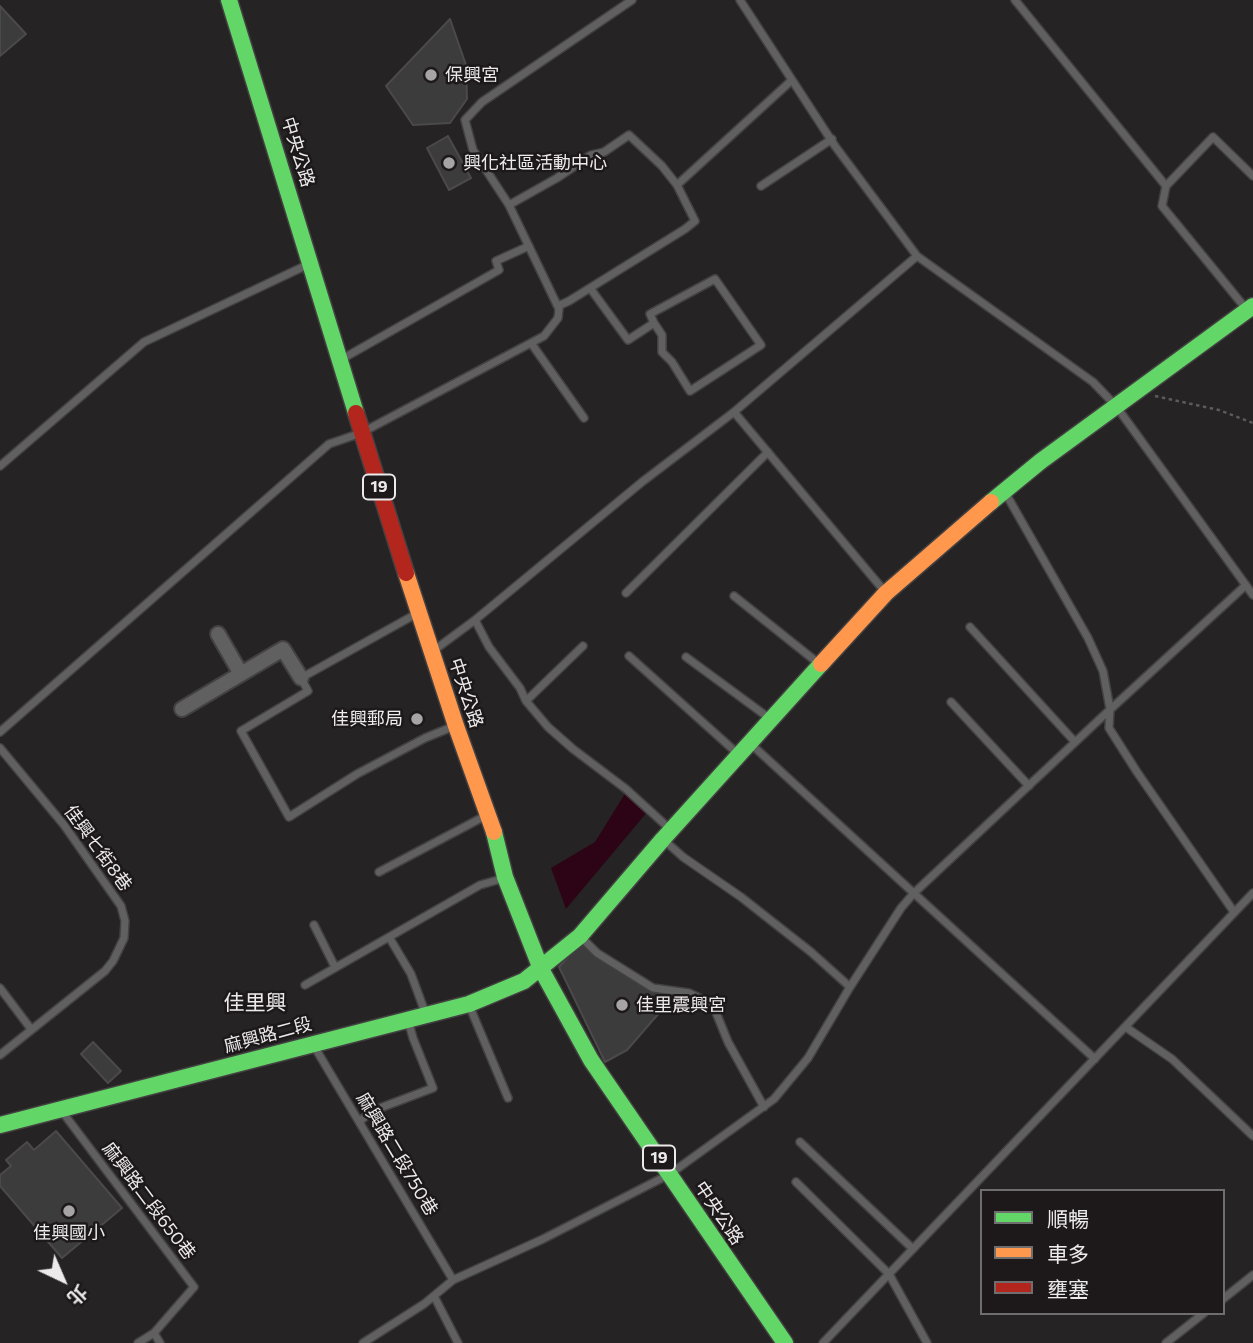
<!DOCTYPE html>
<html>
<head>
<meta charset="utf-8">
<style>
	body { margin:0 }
	#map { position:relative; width:1253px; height:1343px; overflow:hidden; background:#252324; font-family:Commissioner,"Noto Sans TC",sans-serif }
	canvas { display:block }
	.legend { position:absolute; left:980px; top:1189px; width:245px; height:126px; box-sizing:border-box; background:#1d191a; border:2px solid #706d6e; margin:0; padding:9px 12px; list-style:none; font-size:21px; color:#edeaeb }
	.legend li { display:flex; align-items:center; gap:14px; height:35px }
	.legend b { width:35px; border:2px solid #706d6e }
	.north { position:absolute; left:28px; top:1245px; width:70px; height:70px; -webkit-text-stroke:5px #1d191a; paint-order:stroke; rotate:136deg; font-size:19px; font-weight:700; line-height:28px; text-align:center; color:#edeaeb }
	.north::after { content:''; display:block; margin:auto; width:24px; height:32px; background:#edeaeb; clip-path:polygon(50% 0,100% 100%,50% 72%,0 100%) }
</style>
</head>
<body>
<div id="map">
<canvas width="1253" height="1343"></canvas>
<ul class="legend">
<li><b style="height:9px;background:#63d668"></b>順暢</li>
<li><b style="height:9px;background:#ff974d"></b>車多</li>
<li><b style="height:9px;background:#b3261e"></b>壅塞</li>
</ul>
<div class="north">北</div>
</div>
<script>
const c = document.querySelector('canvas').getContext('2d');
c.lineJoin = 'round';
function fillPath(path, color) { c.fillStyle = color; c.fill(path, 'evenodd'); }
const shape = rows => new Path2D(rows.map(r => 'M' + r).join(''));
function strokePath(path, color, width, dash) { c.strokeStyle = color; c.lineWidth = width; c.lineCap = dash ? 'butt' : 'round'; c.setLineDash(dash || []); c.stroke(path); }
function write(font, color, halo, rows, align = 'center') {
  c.font = font + ' Commissioner,"Noto Sans TC",sans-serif'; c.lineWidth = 5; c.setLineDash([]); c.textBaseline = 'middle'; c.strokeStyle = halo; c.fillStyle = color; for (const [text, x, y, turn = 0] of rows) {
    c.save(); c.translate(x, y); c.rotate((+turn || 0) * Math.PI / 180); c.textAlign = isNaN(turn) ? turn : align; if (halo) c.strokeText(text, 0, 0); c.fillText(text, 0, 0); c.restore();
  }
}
fillPath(shape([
	[626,792,648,811,566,909,551,868,595,842]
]), '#2d0416');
const building = shape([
	[0,6,26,34,0,56,0,6],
	[450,19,466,65,467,99,450,123,413,125,386,86,450,19],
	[448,136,471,178,449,190,427,148,448,136],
	[585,938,622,972,652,990,673,997,627,1050,605,1062,559,967,585,938],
	[93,1042,121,1071,108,1083,81,1054,93,1042],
	[56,1131,122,1208,62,1258,0,1186,0,1175,11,1166,6,1160,27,1142,34,1150,56,1131]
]);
fillPath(building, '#3d3c3c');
strokePath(building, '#4c494a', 2);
const lane = shape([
	[740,0,835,146,917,256,1093,382,1116,406,1253,595],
	[1015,0,1166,186,1162,206,1247,310],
	[761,186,832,139],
	[1166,186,1213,137,1253,176],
	[509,205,557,178,591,155,604,152,629,135,662,166,677,185],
	[590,288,628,340,654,323,650,314,715,279,761,345,690,391,672,362,662,352,662,335,654,323],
	[558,306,569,301,685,229,695,221,677,185,792,80],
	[531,343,584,418],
	[342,359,499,270,496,261,529,246],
	[734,412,886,593],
	[0,466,144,342,307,265],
	[1006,494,1088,638,1103,671,1110,709,1109,728,1137,772,1234,912],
	[626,593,768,452],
	[734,596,818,663],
	[416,614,301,678,308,691,241,731,289,817,357,774,425,738,452,727],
	[475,620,489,647,520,688,526,701,548,727,573,749,626,789,671,830],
	[970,627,1075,742],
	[433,651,475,620,642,482,734,412,917,256],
	[629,656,737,753],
	[686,657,769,718],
	[526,701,583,646],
	[951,702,1029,786],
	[0,732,329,444,361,433,544,336,558,318,559,309,509,205,473,150,465,120,482,102,632,0],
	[752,745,1095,1059],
	[0,748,64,825,121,906,125,921,124,938,113,961,105,971,0,1055],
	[664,840,683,857,741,897,811,952,850,987],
	[379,872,487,815],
	[314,925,335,967],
	[389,937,411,974,425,1012],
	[581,937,597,953,653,988,689,993,708,1002,715,1010,728,1042,764,1107],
	[305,985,480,885,501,879],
	[0,988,31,1029],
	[469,1005,508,1098],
	[1127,1028,1172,1059,1253,1136],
	[314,1046,453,1280],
	[61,1110,194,1287,154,1333,138,1343],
	[360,1121,372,1111,433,1088,413,1038,408,1020],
	[800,1142,913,1249],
	[796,1182,889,1274,927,1343],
	[434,1296,458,1343],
	[1223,1299,1253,1275],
	[154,1333,160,1343],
	[363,1343,424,1304,453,1280,543,1239,670,1174,774,1099,808,1058,850,987,901,908,914,893,1102,717,1246,585],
	[823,1343,1253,893],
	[1166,1343,1204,1313]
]);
const street = shape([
	[218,634,241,674],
	[182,709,283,649,301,678]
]);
const fast = shape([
	[229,0,356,413],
	[991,502,1041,461,1253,306],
	[494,832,505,877,541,969,591,1060,785,1343],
	[0,1125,469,1004,524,981,580,936,663,839,821,664]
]);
const slow = shape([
	[406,573,456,726,494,832],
	[821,664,886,593,991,502]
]);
const jam = shape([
	[356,413,406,573]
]);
strokePath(lane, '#434141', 10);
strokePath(street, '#434141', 18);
strokePath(fast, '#434141', 19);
strokePath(slow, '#434141', 19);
strokePath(jam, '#434141', 19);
strokePath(shape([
	[1155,396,1219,410,1253,423]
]), '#5c5b5b', 2.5, [3.5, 3.5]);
strokePath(lane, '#616060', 7);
strokePath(street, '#616060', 14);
strokePath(fast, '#63d668', 16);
strokePath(slow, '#ff974d', 16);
strokePath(jam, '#b3261e', 16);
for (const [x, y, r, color] of [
	[431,75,7,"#a7a4a5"],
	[449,163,7,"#a7a4a5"],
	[417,719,7,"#a7a4a5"],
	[622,1005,7,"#a7a4a5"],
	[69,1211,7,"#a7a4a5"]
]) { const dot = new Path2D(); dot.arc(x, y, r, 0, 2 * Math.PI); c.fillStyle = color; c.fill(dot); strokePath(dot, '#1d191a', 2.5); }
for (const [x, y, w] of [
	[379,487,32],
	[659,1158,32]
]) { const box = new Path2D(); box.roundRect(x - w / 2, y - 12.5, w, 25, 5); c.fillStyle = '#1d191a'; c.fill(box); strokePath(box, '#edeaeb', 2); }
write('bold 16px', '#edeaeb', null, [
	["19",379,487],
	["19",659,1158]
]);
write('18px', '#edeaeb', '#1d191a', [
	["保興宮",445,75],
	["興化社區活動中心",463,163],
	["佳興郵局",403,719,"right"],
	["佳里震興宮",636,1005],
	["佳興國小",69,1233,"center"]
], 'left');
write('18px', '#edeaeb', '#1d191a', [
	["中央公路",298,152,73],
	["中央公路",466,693,72],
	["佳興七街8巷",98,848,54],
	["麻興路二段",268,1035,-15],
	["麻興路二段750巷",397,1154,59],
	["麻興路二段650巷",149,1201,53],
	["中央公路",719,1213,56]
]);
write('21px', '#edeaeb', '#1d191a', [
	["佳里興",255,1003]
]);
</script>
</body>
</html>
